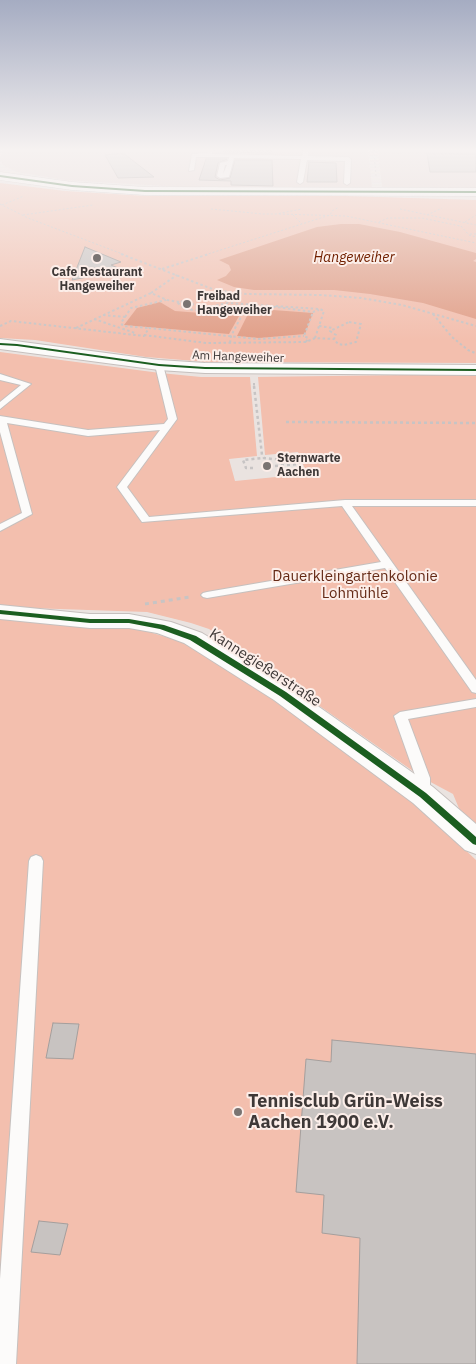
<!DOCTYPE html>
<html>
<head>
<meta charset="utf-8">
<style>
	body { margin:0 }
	canvas { display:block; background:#eae3e0 }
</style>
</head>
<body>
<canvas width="476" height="1364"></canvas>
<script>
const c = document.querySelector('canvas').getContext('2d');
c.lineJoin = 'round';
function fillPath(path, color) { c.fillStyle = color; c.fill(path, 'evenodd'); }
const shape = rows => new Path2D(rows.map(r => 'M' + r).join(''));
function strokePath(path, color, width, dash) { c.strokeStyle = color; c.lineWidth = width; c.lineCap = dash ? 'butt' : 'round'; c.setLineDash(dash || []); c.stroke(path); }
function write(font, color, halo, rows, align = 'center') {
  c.font = font + ' "IBM Plex Sans",sans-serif'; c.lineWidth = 4; c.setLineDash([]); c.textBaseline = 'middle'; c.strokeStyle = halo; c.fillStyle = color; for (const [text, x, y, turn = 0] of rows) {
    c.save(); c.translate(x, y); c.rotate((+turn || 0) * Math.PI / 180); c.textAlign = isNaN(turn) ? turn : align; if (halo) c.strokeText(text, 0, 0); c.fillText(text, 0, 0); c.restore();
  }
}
fillPath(shape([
	[2,150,368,150,372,188,181,187,65,180,17,172,3,165,0,158],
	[378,150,476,150,476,188,382,187]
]), '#e5d5d1');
fillPath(shape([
	[0,183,65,191,146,196,347,196,476,200,476,363,207,362,146,357,35,340,0,338],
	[0,352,160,373,201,377,250,377,257,456,229,459,235,481,307,474,298,452,265,455,258,377,476,374,476,830,463,818,453,794,423,778,209,629,191,623,147,612,0,607],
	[0,618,129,626,186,643,276,702,411,799,476,860,476,1364,0,1364]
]), '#f3bfae');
fillPath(shape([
	[341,224,359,224,400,232,476,253,476,259,473,261,476,262,476,319,423,303,370,294,334,290,254,290,234,287,217,280,226,276,231,270,229,265,219,260,317,227],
	[160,302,175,311,239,316,229,334,124,325,137,308],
	[251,308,273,310,313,313,305,334,259,338,237,336]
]), '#e19f88');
const building = shape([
	[224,150,272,150,272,153,223,152,224,150],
	[123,153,127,156,154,177,118,178,105,155,123,153],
	[427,153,476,154,476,172,430,172,427,153],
	[206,159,227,159,218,163,215,177,220,180,230,178,235,160,272,160,273,186,231,185,231,181,199,180,206,159],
	[309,162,336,163,337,182,307,182,309,162],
	[85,247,121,262,111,265,123,270,72,280,85,247],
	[53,1023,79,1024,73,1059,46,1058,53,1023],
	[332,1040,476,1054,476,1364,357,1364,360,1238,322,1233,324,1195,296,1192,306,1059,331,1062,332,1040],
	[39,1221,68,1224,60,1255,31,1252,39,1221]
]);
fillPath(building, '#c8c3c1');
strokePath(building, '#a59f9d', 1);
const lane = shape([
	[208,150,214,150,212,154,302,156,303,150,309,150,308,156,348,157,351,159,350,183,347,185,344,183,345,161,307,160,303,182,300,184,297,182,301,159,234,158,229,177,220,178,217,176,220,163,228,161,229,157,196,157,194,170,189,171,192,154,207,153,208,150],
	[225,165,227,165,223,174,225,165],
	[156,363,163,365,177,419,127,487,149,517,345,500,476,500,476,506,352,506,476,680,476,693,472,692,385,568,207,598,203,597,201,595,203,593,207,592,381,562,342,506,142,522,117,487,160,430,88,436,7,423,32,514,0,531,0,524,22,513,0,432,0,416,88,430,164,424,168,419,155,365,156,363],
	[0,374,31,384,0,409,0,402,21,385,0,380,0,374],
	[476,699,476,707,408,719,430,778,430,795,428,799,418,799,416,795,416,778,394,716,400,712,476,699],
	[36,855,41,857,43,861,16,1364,0,1364,0,1279,29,861,31,857,36,855]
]);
const street = shape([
	[0,339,159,360,205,363,476,365,476,375,205,373,159,370,0,349,0,339],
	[0,605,90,614,129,614,171,622,202,633,292,688,433,787,476,824,476,854,465,850,413,803,274,700,184,643,157,633,129,628,90,628,0,619,0,605]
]);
const secondary = shape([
	[0,172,72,182,145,187,476,188,476,196,145,195,72,190,0,180,0,172]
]);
strokePath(lane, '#c6c0be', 2);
strokePath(street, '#c6c0be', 2);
strokePath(secondary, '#c6c0be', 1);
strokePath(shape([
	[374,150,376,177],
	[393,153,401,154],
	[0,204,28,218,125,255],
	[2,205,24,196],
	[211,209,263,214,276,214,302,209],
	[400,209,476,225],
	[279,214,346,216,476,243],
	[23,215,93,205],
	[293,215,302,224],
	[427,215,442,208],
	[379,222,388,218,422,218,460,226],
	[465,222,476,215],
	[461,226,469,235,476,237],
	[470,234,476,234],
	[205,255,330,215,332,211,339,207]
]), '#c7c4c4', 1, [2, 2]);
strokePath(shape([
	[121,254,215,290,246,294,321,295,361,298,402,305,476,326],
	[162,269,209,254],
	[151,293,177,275],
	[183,301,178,303,185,309,242,315,231,336,230,343],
	[433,314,452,337,468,350,475,353],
	[103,315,125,317,121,323,123,326,148,328],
	[242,315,248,307,277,307,313,312,319,310],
	[125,317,131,308,166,300],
	[94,319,135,333],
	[349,322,361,324,356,342,344,345,338,344,334,339,336,335,330,331,349,322],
	[0,326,11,321,144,336,149,328,258,339,304,336],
	[319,326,333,328],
	[76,328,151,293,167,300,209,307,228,303,320,309,324,311,315,338],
	[144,335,206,343,306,342,315,338,334,339],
	[306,342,308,338,304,336,313,312],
	[254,383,254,387]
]), '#c7c4c4', 2, [2.5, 2.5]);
strokePath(shape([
	[254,386,262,455,264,458,299,462,299,464],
	[286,422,476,423],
	[275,466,299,464],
	[253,468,246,468,243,460,263,458]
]), '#c7c4c4', 2.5, [3, 3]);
strokePath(shape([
	[145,604,190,597]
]), '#c7c4c4', 3, [4, 4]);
fillPath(lane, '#fcfbfa');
fillPath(street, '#fcfbfa');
fillPath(secondary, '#fcfbfa');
fillPath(shape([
	[0,175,72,185,145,190,476,191,476,193,145,192,72,187,0,177,0,175],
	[0,343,17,344,159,364,205,367,476,369,476,371,205,369,159,366,17,346,0,345,0,343],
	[0,610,90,619,129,619,164,625,196,636,286,692,426,793,476,837,476,845,473,844,420,797,280,696,190,640,160,629,129,623,90,623,0,614,0,610]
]), '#1b5e20');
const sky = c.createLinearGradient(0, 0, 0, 341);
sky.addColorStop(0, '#a5acc2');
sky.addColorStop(0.44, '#f6f2f1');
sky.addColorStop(1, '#f6f2f100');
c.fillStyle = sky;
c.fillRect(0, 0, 476, 341);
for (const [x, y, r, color] of [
	[97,258,5,"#7a7472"],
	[187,304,5,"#7a7472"],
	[267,466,5,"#7a7472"],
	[238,1112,5,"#7a7472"]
]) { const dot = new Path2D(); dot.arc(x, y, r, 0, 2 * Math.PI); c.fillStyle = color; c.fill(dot); strokePath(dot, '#fceee9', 2); }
write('bold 12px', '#3e3837', '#fceee9', [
	["Cafe Restaurant",97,273,"center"],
	["Hangeweiher",97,287,"center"],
	["Freibad",197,297],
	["Hangeweiher",197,311],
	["Sternwarte",277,459],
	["Aachen",277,473]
], 'left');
write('12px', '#3e3837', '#fceee9', [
	["Am Hangeweiher",238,357,2]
]);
write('italic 14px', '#712000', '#fceee9', [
	["Hangeweiher",354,258]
]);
write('15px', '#652a16', '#fceee9', [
	["Dauerkleingartenkolonie",355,577],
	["Lohmühle",355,594]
]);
write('15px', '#3e3837', '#fceee9', [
	["Kannegießerstraße",265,668,33]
]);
write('bold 18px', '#3e3837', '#fceee9', [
	["Tennisclub Grün-Weiss",248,1102],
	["Aachen 1900 e.V.",248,1123]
], 'left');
</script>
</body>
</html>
